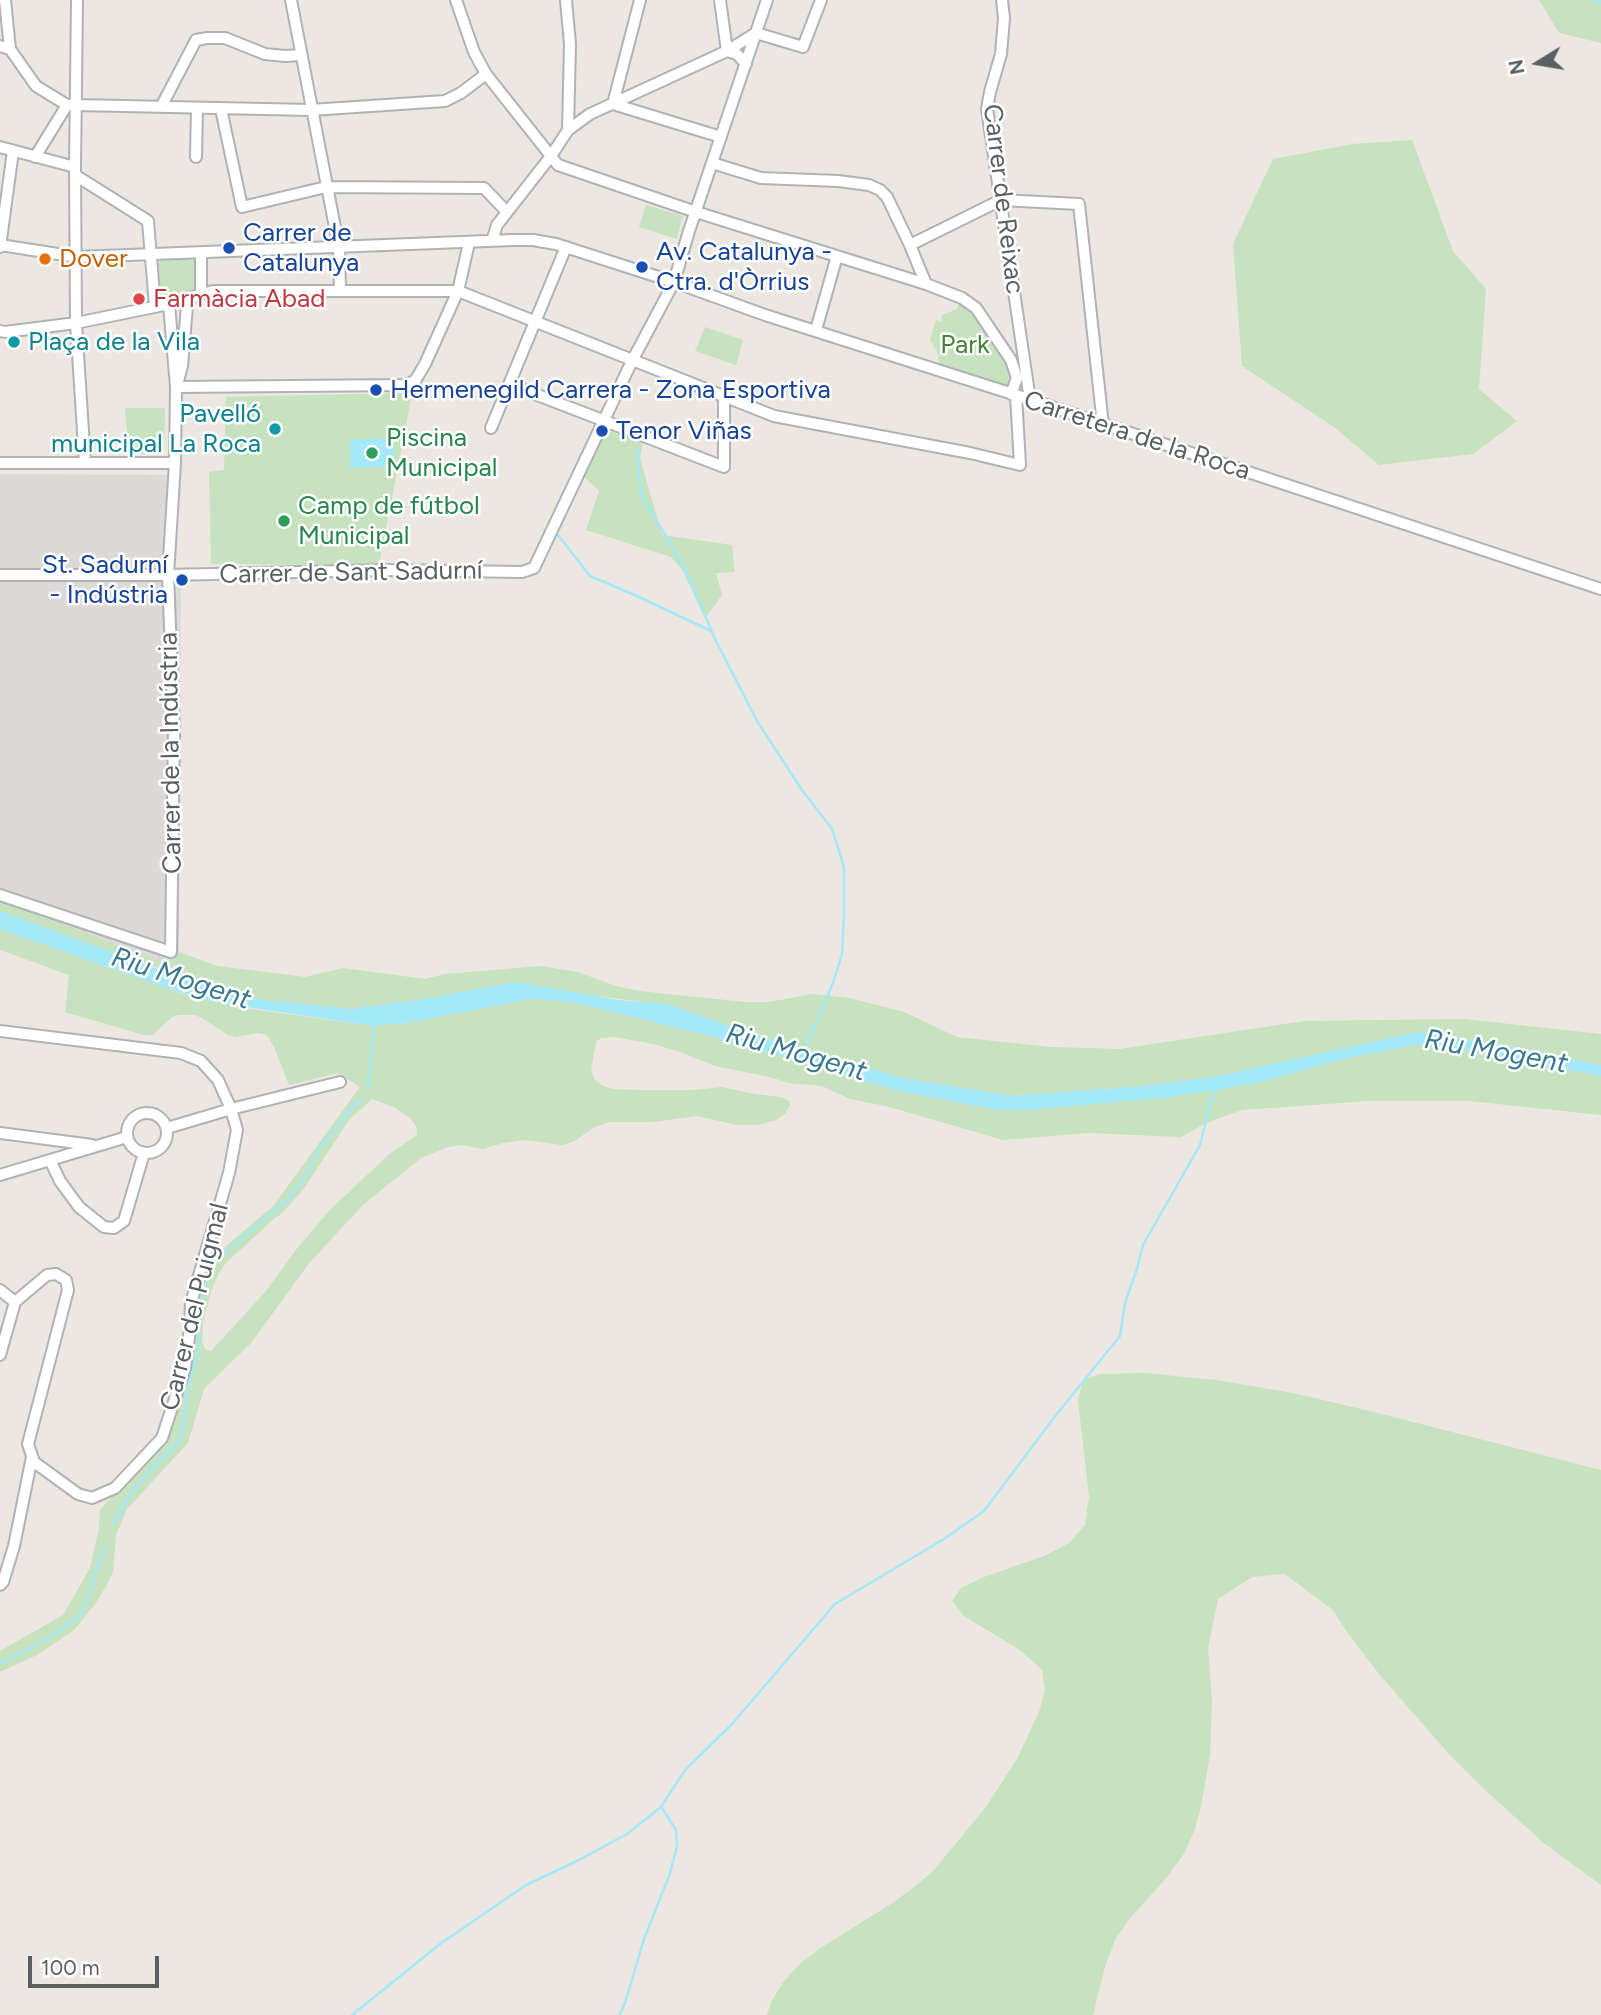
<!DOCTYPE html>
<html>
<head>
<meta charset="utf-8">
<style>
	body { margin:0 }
	#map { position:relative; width:1601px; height:2015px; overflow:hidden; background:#ece7e1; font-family:Figtree,sans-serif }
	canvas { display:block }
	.north { position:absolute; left:1503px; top:28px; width:70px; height:70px; -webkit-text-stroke:5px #fff; paint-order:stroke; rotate:259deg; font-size:19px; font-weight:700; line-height:28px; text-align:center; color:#5a5f61 }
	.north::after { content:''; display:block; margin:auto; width:24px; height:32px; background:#5a5f61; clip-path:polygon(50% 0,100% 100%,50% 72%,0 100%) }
	.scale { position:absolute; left:28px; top:1956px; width:131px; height:32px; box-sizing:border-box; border:4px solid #5a5f61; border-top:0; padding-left:9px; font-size:21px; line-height:24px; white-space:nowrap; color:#5a5f61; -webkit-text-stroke:5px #fff; paint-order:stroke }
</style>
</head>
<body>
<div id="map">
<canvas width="1601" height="2015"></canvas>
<div class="north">N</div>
<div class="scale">100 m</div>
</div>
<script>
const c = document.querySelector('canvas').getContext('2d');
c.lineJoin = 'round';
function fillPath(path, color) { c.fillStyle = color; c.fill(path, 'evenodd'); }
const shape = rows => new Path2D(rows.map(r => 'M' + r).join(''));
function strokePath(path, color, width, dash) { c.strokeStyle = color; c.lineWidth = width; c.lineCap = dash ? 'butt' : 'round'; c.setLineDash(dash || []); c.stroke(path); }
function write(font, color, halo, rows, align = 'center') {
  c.font = font + ' Figtree,sans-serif'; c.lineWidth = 5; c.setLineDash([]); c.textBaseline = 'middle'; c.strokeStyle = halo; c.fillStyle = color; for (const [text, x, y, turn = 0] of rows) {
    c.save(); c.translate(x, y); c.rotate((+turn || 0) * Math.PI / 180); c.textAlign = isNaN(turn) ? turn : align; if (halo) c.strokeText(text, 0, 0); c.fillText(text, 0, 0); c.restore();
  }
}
fillPath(shape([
	[0,474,169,475,168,587,181,587,179,952,163,962,0,900]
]), '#ddd9d6');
fillPath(shape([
	[1539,0,1601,0,1601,43,1559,33],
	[1412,140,1453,251,1486,289,1479,389,1517,421,1473,454,1379,465,1334,427,1242,366,1233,244,1273,159,1353,144],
	[646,205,683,216,677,239,639,227],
	[191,259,196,263,196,285,193,290,159,298,156,265,161,261],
	[960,300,973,307,990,330,1014,375,1010,383,1002,386,940,367,938,353,930,340,936,320,941,322,942,315,957,309],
	[705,327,743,340,736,365,695,351],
	[402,393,411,399,379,565,211,564,209,472,224,470,226,397],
	[125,408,165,408,164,449,158,453,135,454,134,450,131,450,131,444,128,444],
	[606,430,643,442,640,458,662,535,732,545,735,572,716,573,722,595,707,616,701,610,683,571,671,557,586,530,599,491,584,477],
	[0,900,163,962,179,952,217,966,305,977,343,968,425,979,445,974,540,966,578,972,616,986,639,991,745,1002,769,1002,813,994,850,998,904,1012,957,1037,1051,1047,1120,1049,1304,1021,1464,1019,1601,1034,1601,1065,1516,1047,1418,1032,1213,1077,1141,1086,1012,1096,902,1078,732,1027,667,1005,580,994,418,1000,350,1009,264,1000,230,993,66,936,0,911],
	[0,929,186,995,245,1008,373,1026,408,1023,530,999,572,1002,718,1038,899,1091,998,1110,1348,1058,1415,1045,1436,1045,1601,1076,1601,1115,1470,1101,1369,1101,1242,1110,1206,1123,1181,1137,1089,1133,1003,1140,886,1106,850,1099,822,1086,789,1083,770,1077,715,1066,683,1053,653,1044,614,1037,601,1038,596,1042,591,1070,595,1080,603,1086,613,1089,641,1090,693,1090,722,1087,754,1094,780,1097,789,1101,790,1105,785,1114,776,1120,758,1125,737,1125,697,1116,653,1122,609,1122,593,1128,573,1142,562,1145,524,1140,503,1143,483,1149,462,1145,448,1147,421,1158,364,1204,310,1262,251,1343,204,1389,188,1443,127,1509,116,1535,113,1571,109,1581,96,1603,74,1630,37,1655,0,1672,0,1651,63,1615,90,1568,99,1528,100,1510,168,1435,193,1358,198,1286,210,1260,274,1205,360,1087,338,1073,289,1085,275,1049,267,1035,258,1033,236,1037,228,1035,202,1018,195,1015,179,1015,172,1017,153,1035,144,1035,65,1012,69,975,0,950],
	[372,1099,396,1108,411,1119,416,1126,417,1135,388,1155,328,1212,295,1251,266,1291,211,1351,205,1349,202,1341,203,1322,211,1291,219,1273,225,1264,276,1217,280,1215,303,1190,349,1120],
	[1144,1373,1216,1380,1293,1393,1374,1412,1601,1470,1601,1885,1545,1844,1485,1790,1448,1753,1379,1674,1347,1632,1333,1610,1285,1574,1252,1577,1218,1599,1208,1648,1212,1701,1210,1755,1201,1807,1194,1832,1183,1855,1168,1876,1132,1916,1116,1938,1106,1963,1093,2015,767,2015,771,2002,784,1981,801,1963,822,1947,891,1904,913,1888,933,1871,986,1807,1017,1759,1039,1712,1045,1690,1042,1670,1020,1650,964,1616,952,1601,961,1588,984,1577,1044,1556,1069,1543,1085,1525,1089,1497,1078,1400,1083,1380,1100,1374]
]), '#c7e2be');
fillPath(shape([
	[394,438,394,466,350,468,350,440],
	[0,911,166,972,230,993,264,1000,350,1009,418,1000,516,982,618,1000,667,1004,732,1027,902,1078,1012,1096,1141,1086,1213,1077,1418,1032,1516,1047,1601,1065,1601,1076,1436,1045,1415,1045,1348,1058,1253,1084,1171,1097,1029,1110,998,1110,899,1091,718,1038,572,1002,530,999,408,1023,373,1026,213,1002,172,990,0,929]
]), '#a3e9fa');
strokePath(shape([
	[1595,0,1601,4],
	[637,449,641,494,686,571,715,639,757,721,802,790,832,829,844,867,844,916,842,954,833,983,804,1050],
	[558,535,590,576,637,596,711,631],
	[368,1086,374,1023],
	[113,1524,130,1495,151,1469,179,1442,183,1425,189,1382,197,1356,203,1287,210,1268,232,1246,288,1199,309,1171,319,1149,359,1099],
	[0,1664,53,1636,82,1613,104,1548],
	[352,2015,440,1944,526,1885,577,1861,627,1834,661,1807,685,1770,732,1724,835,1604,944,1539,984,1511,1056,1415,1120,1336,1125,1303,1137,1269,1143,1245,1200,1145,1215,1087],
	[619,2015,625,2003,644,1939,669,1876,677,1847,676,1830,662,1808]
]), '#a3e9fa', 2.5);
const minor = shape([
	[5,0,10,49],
	[77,0,75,167,76,323,85,462],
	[291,0,339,248,340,291],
	[456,0,474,52,486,74,558,165,696,212,926,284,962,298,976,308,1011,360,1017,378,1011,394],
	[566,0,570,44,568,130],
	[640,0,613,104,721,137],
	[720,0,727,51,756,33,803,47,821,0],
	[1002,0,1004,18,1001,54,990,92,987,109,1030,400],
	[0,46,10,49,36,86,67,105,76,105,311,110,445,101,461,93,486,74],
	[161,107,196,40,207,38,225,38,265,54,285,56,301,55],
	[221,109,242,207,326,187,484,188,507,212],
	[0,147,75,167],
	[35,157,67,105],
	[196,157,197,108],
	[712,163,761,178,838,181,869,185,880,190,887,197,910,245,926,284],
	[75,175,148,221,155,306],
	[492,241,497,225,551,156,568,130,590,114,727,51,737,54,746,64],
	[0,245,77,257,513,240,533,240,556,244,674,282,765,315,1016,395,1601,589],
	[910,245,1001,200,1079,204,1103,425],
	[0,247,13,151],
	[201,253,201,294],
	[816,330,837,256],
	[0,331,5,332,76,323,169,304,213,291,458,291,774,416,970,453,1020,465,1016,395],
	[178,381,182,366,187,306,186,299],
	[509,384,724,467,724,397],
	[176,387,405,385,415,381,425,364,458,291,469,243],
	[491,428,566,247],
	[0,463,175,463],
	[0,575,168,575,387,570,522,572,534,568,632,361,674,282,689,231,767,0],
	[0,895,171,952,174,730,168,575,175,463,176,387,169,304],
	[0,1031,181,1053,201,1061,218,1080,231,1109,237,1130,229,1173,191,1303,190,1329,185,1368,162,1438,115,1488,92,1498,78,1494,34,1462,28,1444,68,1290,66,1280,56,1274,47,1275,15,1302],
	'127 1133a20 20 0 1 1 40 0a20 20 0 1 1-40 0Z',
	[167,1128,231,1109,340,1082],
	[0,1133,92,1145],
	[50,1160,60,1181,79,1207,104,1227,114,1228,124,1221,144,1153],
	[0,1175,127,1137],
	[0,1290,15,1302],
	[0,1355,15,1302],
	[0,1585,3,1582,14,1546,32,1457]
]);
strokePath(minor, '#afb3b6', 14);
strokePath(minor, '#fff', 10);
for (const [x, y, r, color] of [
	[229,248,7,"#1a4fb4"],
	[45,259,7,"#e8710a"],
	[642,267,7,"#1a4fb4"],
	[139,299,7,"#e0444e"],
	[14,342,7,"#0f9aa8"],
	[376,390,7,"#1a4fb4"],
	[275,429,7,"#0f9aa8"],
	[602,431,7,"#1a4fb4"],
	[372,453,7,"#2e9e5b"],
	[284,521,7,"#2e9e5b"],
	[182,580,7,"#1a4fb4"]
]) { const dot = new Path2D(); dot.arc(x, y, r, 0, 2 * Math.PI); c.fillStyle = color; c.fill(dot); strokePath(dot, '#fff', 2.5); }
write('26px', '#5a5f61', '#fff', [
	["Carrer de Reixac",1003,199,83],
	["Carretera de la Roca",1137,436,18],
	["Carrer de Sant Sadurní",351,573,-1],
	["Carrer de la Indústria",171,753,-91],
	["Carrer del Puigmal",195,1307,-76]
]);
write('26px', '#164399', '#fff', [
	["Carrer de",243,233],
	["Catalunya",243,263],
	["Av. Catalunya -",656,252],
	["Ctra. d'Òrrius",656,282],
	["Hermenegild Carrera - Zona Esportiva",390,390],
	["Tenor Viñas",616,431],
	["St. Sadurní",168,565,"right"],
	["- Indústria",168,595,"right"]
], 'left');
write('26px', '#c56008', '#fff', [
	["Dover",59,259]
], 'left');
write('26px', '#be3a42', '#fff', [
	["Farmàcia Abad",153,299]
], 'left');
write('26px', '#0d838f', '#fff', [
	["Plaça de la Vila",28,342],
	["Pavelló",261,414,"right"],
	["municipal La Roca",261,444,"right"]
], 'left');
write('26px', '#478139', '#fff', [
	["Park",965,345]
]);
write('26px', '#27864d', '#fff', [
	["Piscina",386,438],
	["Municipal",386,468],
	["Camp de fútbol",298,506],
	["Municipal",298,536]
], 'left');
write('italic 28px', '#3a7890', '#fff', [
	["Riu Mogent",181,979,18],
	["Riu Mogent",1496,1052,10],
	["Riu Mogent",796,1053,16]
]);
</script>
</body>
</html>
